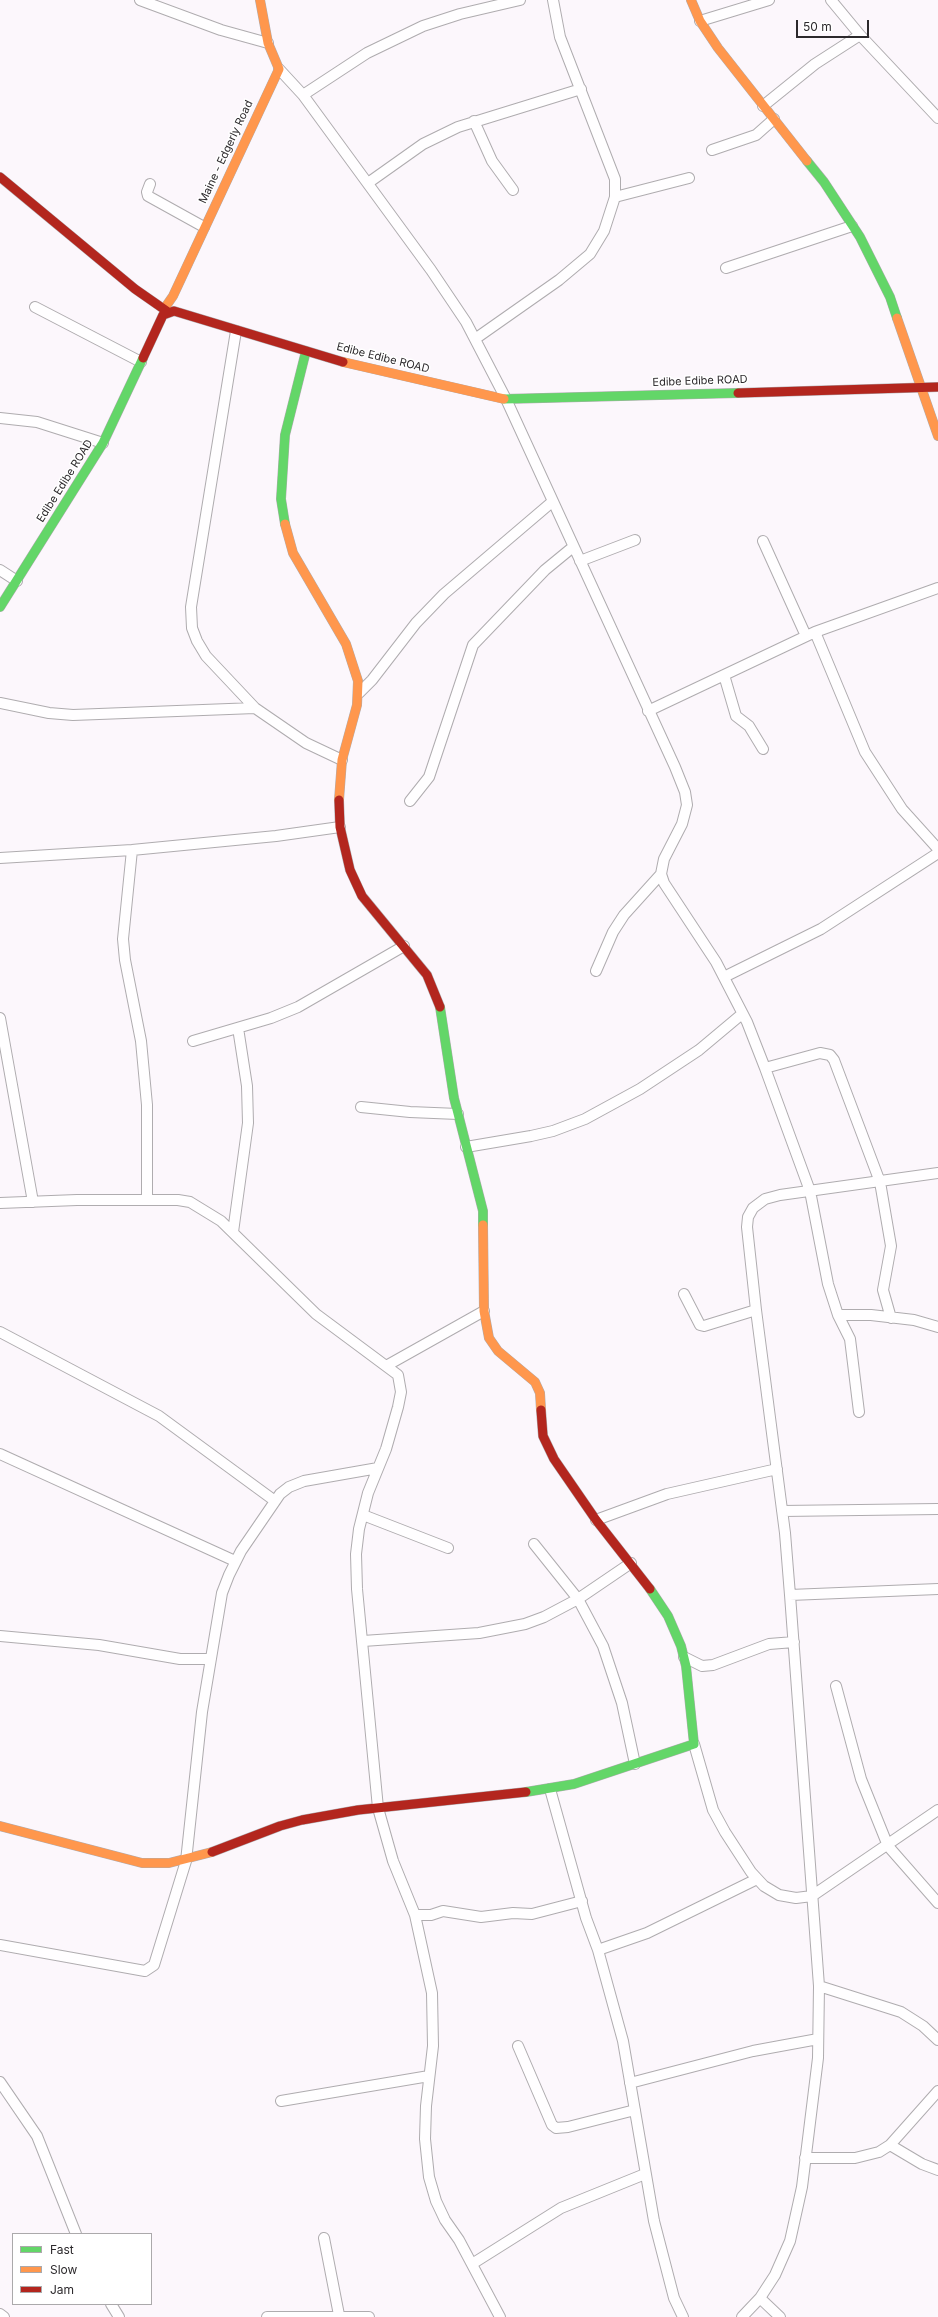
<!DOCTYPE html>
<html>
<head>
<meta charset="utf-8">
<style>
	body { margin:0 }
	#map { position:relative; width:938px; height:2317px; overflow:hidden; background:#fcf7fc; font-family:Inter,sans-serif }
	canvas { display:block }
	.legend { position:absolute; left:12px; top:2233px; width:140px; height:72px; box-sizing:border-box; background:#fff; border:1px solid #aba9ab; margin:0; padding:5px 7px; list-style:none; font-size:12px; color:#2c292c }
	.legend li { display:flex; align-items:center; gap:8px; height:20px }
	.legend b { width:20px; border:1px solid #aba9ab }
	.scale { position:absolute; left:796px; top:20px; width:73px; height:18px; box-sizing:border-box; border:2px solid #2c292c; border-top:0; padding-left:5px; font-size:12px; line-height:14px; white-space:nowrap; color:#2c292c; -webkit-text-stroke:3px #fff; paint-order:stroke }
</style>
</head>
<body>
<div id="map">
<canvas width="938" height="2317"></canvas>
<ul class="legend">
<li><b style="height:5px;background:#63d668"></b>Fast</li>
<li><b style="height:5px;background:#ff974d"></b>Slow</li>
<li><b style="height:5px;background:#b3261e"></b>Jam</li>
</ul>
<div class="scale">50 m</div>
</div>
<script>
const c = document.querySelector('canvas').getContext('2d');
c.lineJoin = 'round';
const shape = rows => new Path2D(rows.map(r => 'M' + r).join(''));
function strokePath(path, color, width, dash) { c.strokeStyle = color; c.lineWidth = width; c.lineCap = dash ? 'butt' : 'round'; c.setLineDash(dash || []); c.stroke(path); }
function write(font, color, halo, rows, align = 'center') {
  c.font = font + ' Inter,sans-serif'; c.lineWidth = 3; c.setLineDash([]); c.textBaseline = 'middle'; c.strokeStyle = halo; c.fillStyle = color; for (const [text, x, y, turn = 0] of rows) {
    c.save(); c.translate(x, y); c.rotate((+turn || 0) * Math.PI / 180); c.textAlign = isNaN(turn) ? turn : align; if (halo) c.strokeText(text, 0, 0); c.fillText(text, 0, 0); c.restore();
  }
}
const street = shape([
	[140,0,221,30,268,43],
	[831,0,860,35,938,118],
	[700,21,769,0],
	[279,69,303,95,431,270,466,322,506,399,675,767,685,792,687,805,682,824,664,859,661,874,664,883,716,962,747,1022,765,1068,810,1191,828,1284,838,1315,850,1339,859,1412],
	[303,95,367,53,423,26,460,14,520,0],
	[763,106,815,64,860,35],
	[474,121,492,161,513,190],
	[712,150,756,135,774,119],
	[368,183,423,144,458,127,581,89],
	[150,184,147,192,148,196,204,227],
	[615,197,689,178],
	[726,268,852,226],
	[35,307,141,362],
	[236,331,191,607,192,628,197,641,206,656,255,708,306,743,342,760],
	[475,339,559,280,590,254,604,231,615,197,615,179,560,37,553,0],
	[0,418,37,422,103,443],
	[763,541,806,636],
	[580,561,635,540],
	[0,570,17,581],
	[815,632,865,752,902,809,938,849],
	[724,675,736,716,749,726,763,749],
	[359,693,372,680,416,623,444,594,552,502],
	[0,703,49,713,73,715,255,708],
	[648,711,815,632,938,588],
	[410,801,429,777,473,645,545,570,573,547],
	[132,850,123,939,125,960,141,1041,147,1105,147,1200],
	[0,858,132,850,276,836,340,827],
	[596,971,613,932,624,915,661,874],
	[724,977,821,929,938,853],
	[0,1018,33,1202],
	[193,1041,271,1018,298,1007,404,946],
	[765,1068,820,1053,830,1055,834,1060,880,1182,891,1246,883,1290,891,1318],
	[361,1107,410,1112,458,1114],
	[466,1147,531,1136,553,1131,585,1119,640,1089,699,1050,742,1014],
	[0,1203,77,1200,178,1200,190,1202,221,1221,316,1314,398,1375,401,1392,398,1407,386,1449,368,1493,359,1529,356,1554,357,1589,378,1808,393,1861,415,1915,432,1993,433,2046,426,2106,425,2139,429,2177,436,2201,445,2220,459,2240,500,2317],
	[233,1232,248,1123,247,1086,238,1028],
	[684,1294,700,1325,704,1326,756,1310],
	[838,1315,871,1315,914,1320,938,1327],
	[0,1332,159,1416,275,1501],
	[386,1366,484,1311],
	[0,1454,235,1561],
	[782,1511,938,1509],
	[363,1515,448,1548],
	[596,1520,667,1494,777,1469],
	[534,1544,578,1599,603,1646,622,1703,635,1764],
	[790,1595,938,1589],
	[0,1636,99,1645,180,1659,211,1659],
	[363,1641,479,1633,525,1624,544,1617,578,1599,631,1563],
	[684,1657,702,1666,713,1665,769,1644,794,1642],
	[836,1686,861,1779,888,1846,938,1903],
	[694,1744,713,1810,725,1832,751,1872,764,1886,779,1895,796,1898,812,1896,938,1810],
	[550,1789,586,1918,598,1950,623,2041,654,2221,674,2298,683,2317],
	[415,1915,431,1915,443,1911,481,1917,513,1913,532,1914,582,1901],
	[0,1945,145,1971,154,1965,186,1861,202,1712,222,1593,229,1575,241,1551,280,1494,289,1487,304,1481,378,1468],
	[598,1950,647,1933,757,1879],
	[819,1986,901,2012,923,2026,938,2040],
	[518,2046,552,2125,556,2128,568,2127,635,2110],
	[0,2082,37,2136,76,2234],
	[630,2083,753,2051,818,2039],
	[281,2101,429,2076],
	[890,2145,922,2164,938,2170],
	[805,2158,855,2158,879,2152,890,2145,938,2091],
	[324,2238,339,2315],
	[472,2264,561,2208,645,2174],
	[760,2298,780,2317],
	[111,2304,119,2317],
	[0,2314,4,2317],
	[267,2317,369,2317],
	[742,2317,760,2298,775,2275,790,2241,802,2187,818,2058,819,1986,790,1595,785,1533,756,1310,747,1227,748,1217,753,1208,765,1199,780,1195,938,1173]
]);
const fast = shape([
	[807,161,824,182,860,237,890,297,897,318],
	[504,399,738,393],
	[285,524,281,499,285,435,306,351],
	[0,607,103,443,143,358],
	[440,1007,454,1098,483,1211,483,1225],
	[526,1792,574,1784,694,1744,686,1666,681,1646,668,1616,650,1589]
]);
const slow = shape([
	[691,0,700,21,718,48,807,161],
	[164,309,173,296,279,69,268,43,260,0],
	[897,318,938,436],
	[343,362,504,399],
	[285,524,293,553,346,644,358,681,357,705,342,760,339,800],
	[483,1225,484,1311,489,1338,498,1351,535,1382,540,1393,541,1410],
	[0,1826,142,1863,169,1863,212,1852]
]);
const jam = shape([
	[0,177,135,289,168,312],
	[143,358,163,315,174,311,343,362],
	[738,393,938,387],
	[339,800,340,827,350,870,362,896,427,975,440,1007],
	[541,1410,543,1436,554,1459,596,1520,650,1589],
	[212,1852,280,1826,302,1820,358,1810,526,1792]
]);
strokePath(street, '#afacaf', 12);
strokePath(fast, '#afacaf', 10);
strokePath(slow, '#afacaf', 10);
strokePath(jam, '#afacaf', 10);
strokePath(street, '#fffeff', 10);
strokePath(fast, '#63d668', 9);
strokePath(slow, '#ff974d', 9);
strokePath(jam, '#b3261e', 9);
write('11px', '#2c292c', '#fff', [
	["Maine - Edgerly Road",226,152,-65],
	["Edibe Edibe ROAD",383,358,14],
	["Edibe Edibe ROAD",700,381,-2],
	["Edibe Edibe ROAD",65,481,-58]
]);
</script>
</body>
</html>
